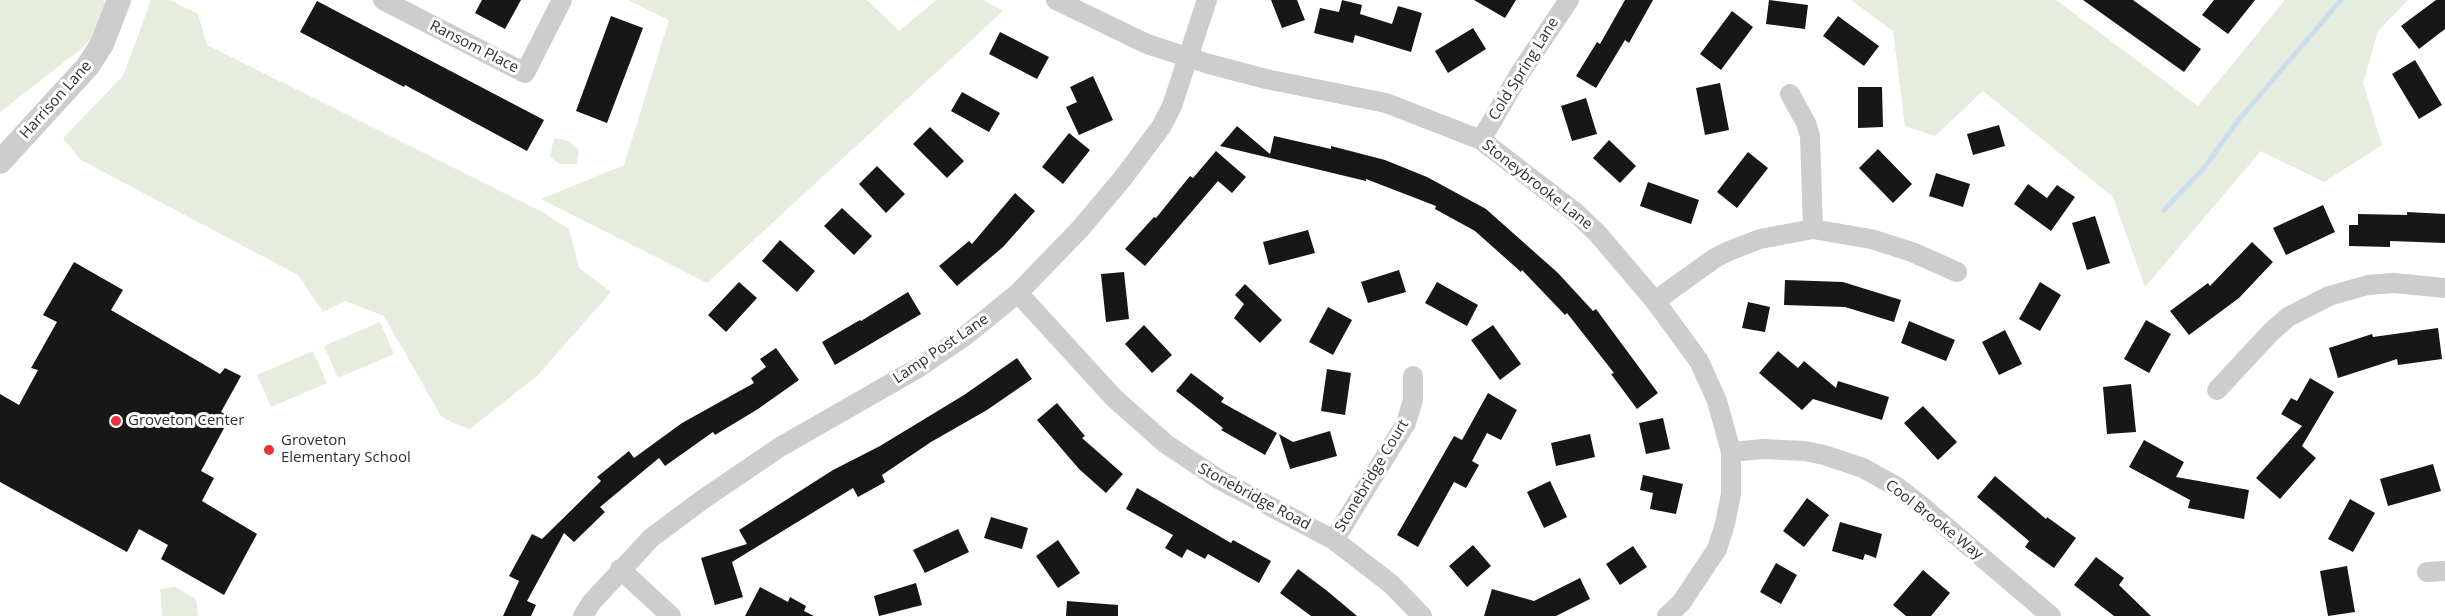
<!DOCTYPE html>
<html>
<head>
<meta charset="utf-8">
<style>
	body { margin:0 }
	canvas { display:block; background:#fff }
</style>
</head>
<body>
<canvas width="2445" height="616"></canvas>
<script>
const c = document.querySelector('canvas').getContext('2d');
c.lineJoin = 'round';
function fillPath(path, color) { c.fillStyle = color; c.fill(path, 'evenodd'); }
const shape = rows => new Path2D(rows.map(r => 'M' + r).join(''));
function strokePath(path, color, width, dash) { c.strokeStyle = color; c.lineWidth = width; c.lineCap = dash ? 'butt' : 'round'; c.setLineDash(dash || []); c.stroke(path); }
function write(font, color, halo, rows, align = 'center') {
  c.font = font + ' "Open Sans",sans-serif'; c.lineWidth = 6; c.setLineDash([]); c.textBaseline = 'middle'; c.strokeStyle = halo; c.fillStyle = color; for (const [text, x, y, turn = 0] of rows) {
    c.save(); c.translate(x, y); c.rotate((+turn || 0) * Math.PI / 180); c.textAlign = isNaN(turn) ? turn : align; if (halo) c.strokeText(text, 0, 0); c.fillText(text, 0, 0); c.restore();
  }
}
fillPath(shape([
	[0,0,104,0,104,9,92,38,81,49,0,112],
	[151,0,170,0,198,14,207,45,542,212,569,229,579,268,611,292,538,375,470,429,453,423,441,416,384,316,345,301,323,312,298,275,81,160,63,138,123,76],
	[628,0,867,0,899,31,936,0,984,0,1003,11,707,283,541,199,624,165,669,20],
	[1851,0,2056,0,2198,106,2285,0,2408,0,2378,31,2363,83,2382,145,2324,182,2261,151,2145,287,2113,197,1983,91,1935,136,1905,126,1893,31],
	[554,138,569,141,579,150,577,164,560,164,550,157],
	[380,322,394,354,338,378,324,346],
	[313,351,327,383,271,407,257,375],
	[175,587,196,599,198,616,162,616,160,589]
]), '#e6edde');
strokePath(shape([
	[2164,210,2204,168,2237,122,2341,0]
]), '#cbdeed', 5);
fillPath(shape([
	[482,0,521,0,505,29,475,13],
	[1271,0,1297,0,1305,20,1282,28],
	[1342,0,1362,5,1360,14,1392,24,1398,6,1422,13,1411,52,1355,35,1353,43,1314,33,1320,8,1339,12],
	[1474,0,1516,0,1505,18],
	[1625,0,1653,0,1629,43,1625,40,1596,88,1576,76,1597,42,1600,44],
	[1769,0,1808,5,1805,29,1766,24],
	[2083,0,2133,0,2201,49,2184,72],
	[2214,0,2255,0,2228,34,2202,15],
	[2436,0,2445,0,2445,29,2419,49,2401,26],
	[317,1,544,120,527,151,405,85,404,87,300,32],
	[1732,11,1753,27,1721,70,1700,54],
	[611,16,643,28,607,123,576,111],
	[1838,16,1879,46,1864,66,1823,36],
	[1473,28,1486,49,1448,73,1435,51],
	[1000,32,1049,57,1037,79,989,54],
	[2415,60,2442,105,2419,119,2392,74],
	[1093,76,1113,120,1079,135,1066,107,1077,102,1070,87],
	[1720,83,1729,130,1705,135,1696,88],
	[1858,87,1882,87,1883,127,1858,128],
	[962,92,1000,113,989,132,951,111],
	[1586,98,1597,134,1572,141,1561,106],
	[1999,125,2005,146,1973,155,1967,134],
	[1237,126,1270,154,1274,136,1331,149,1331,146,1385,160,1427,177,1486,209,1558,273,1593,311,1596,309,1658,393,1637,409,1611,374,1614,373,1567,313,1565,315,1522,270,1521,272,1475,231,1435,209,1436,206,1366,179,1366,181,1220,146],
	[930,127,964,161,947,178,913,144],
	[1069,133,1090,150,1063,184,1042,167],
	[1609,140,1636,166,1620,183,1593,158],
	[1878,149,1912,184,1893,203,1859,168],
	[1216,151,1246,177,1232,193,1218,181,1145,266,1125,249,1154,217,1156,218,1190,176,1193,178],
	[1748,152,1768,168,1737,208,1717,192],
	[877,166,905,194,886,213,859,184],
	[1936,173,1970,184,1963,207,1929,196],
	[1648,182,1699,200,1691,224,1640,206],
	[2028,184,2047,198,2057,185,2075,197,2051,231,2014,204],
	[1015,193,1035,211,1003,247,957,286,939,266,969,241,972,244],
	[2323,205,2335,232,2286,255,2273,228],
	[842,208,872,236,854,255,824,226],
	[2407,212,2445,214,2445,243,2390,241,2390,247,2349,246,2349,225,2358,225,2358,214,2407,215],
	[2095,216,2110,263,2087,270,2072,223],
	[1308,230,1315,253,1269,265,1263,242],
	[780,240,815,271,797,292,762,261],
	[2252,242,2273,262,2239,298,2189,335,2170,311,2208,283,2210,286],
	[74,262,123,290,111,310,220,374,225,368,241,376,221,412,230,417,201,471,214,478,202,501,257,534,224,595,161,559,168,545,139,529,127,552,0,482,0,394,19,405,38,370,31,368,57,322,43,315],
	[1399,270,1406,292,1368,303,1361,282],
	[1124,272,1129,319,1106,322,1101,274],
	[1785,280,1843,282,1901,300,1894,322,1845,307,1784,305],
	[739,282,757,298,726,332,708,315],
	[1437,282,1478,305,1467,326,1425,303],
	[2040,282,2061,295,2040,331,2019,319],
	[1245,284,1282,320,1260,343,1234,318,1244,304,1235,295],
	[908,292,921,314,835,365,822,342,860,320,861,321],
	[1748,302,1770,307,1765,332,1742,328],
	[1328,307,1352,320,1333,355,1309,342],
	[2146,320,2171,334,2149,373,2124,359],
	[1909,321,1955,340,1946,361,1901,343],
	[1144,325,1172,355,1152,373,1125,344],
	[1493,325,1521,364,1500,380,1471,340],
	[2438,328,2442,359,2398,365,2397,359,2338,378,2329,348,2372,334,2373,337],
	[2005,330,2022,364,1999,375,1982,342],
	[776,348,799,380,758,409,715,435,713,432,665,466,659,458,600,507,605,512,574,542,564,533,527,601,536,605,531,616,503,616,519,581,509,576,532,534,542,539,601,481,597,477,629,451,634,458,682,423,754,383,751,378,766,367,760,359],
	[1778,351,1798,368,1804,361,1836,388,1838,381,1889,397,1882,420,1813,399,1802,410,1759,373],
	[1017,358,1032,379,987,410,931,442,882,475,885,482,858,497,853,488,732,562,743,597,715,605,701,558,747,544,739,530,833,470,880,446,964,395],
	[1327,369,1351,373,1345,415,1321,411],
	[1191,373,1224,398,1221,402,1277,433,1265,455,1221,430,1223,428,1176,391],
	[2310,378,2334,392,2302,446,2316,458,2280,499,2256,478,2302,426,2281,414,2291,398,2297,401],
	[2131,384,2136,432,2107,434,2103,387],
	[1488,393,1517,410,1501,440,1487,433,1472,461,1479,465,1466,488,1454,482,1418,547,1397,535,1454,436,1462,440],
	[1057,403,1085,436,1082,438,1123,474,1106,493,1079,469,1037,420],
	[1923,406,1957,442,1938,460,1904,423],
	[1663,418,1670,449,1646,454,1639,423],
	[1330,431,1337,456,1290,469,1279,434,1293,442],
	[1590,434,1595,457,1556,466,1551,443],
	[2144,440,2184,462,2176,477,2249,490,2244,519,2188,508,2190,500,2129,467],
	[2433,464,2441,491,2388,506,2380,479],
	[1643,475,1683,484,1676,514,1650,509,1653,493,1640,490],
	[1995,476,2046,519,2047,517,2076,538,2054,568,2025,547,2029,541,1977,497],
	[1550,481,1567,517,1544,528,1527,492],
	[1137,488,1231,543,1233,540,1271,561,1259,583,1208,554,1205,559,1187,549,1182,558,1165,548,1173,535,1126,509],
	[1807,498,1829,515,1804,547,1783,531],
	[2350,499,2375,513,2353,552,2328,539],
	[991,517,1028,528,1022,549,984,538],
	[1840,522,1882,534,1876,558,1865,554,1863,560,1832,551],
	[958,529,969,552,925,573,913,550],
	[1058,540,1080,573,1058,588,1036,556],
	[1473,545,1491,566,1467,587,1449,566],
	[1633,546,1647,567,1620,585,1606,564],
	[2096,557,2124,578,2119,585,2151,616,2114,616,2074,585],
	[1776,563,1797,575,1781,604,1760,592],
	[2347,566,2355,612,2328,616,2320,571],
	[1298,569,1326,590,1357,616,1311,616,1280,593],
	[1923,570,1950,593,1931,616,1906,616,1893,605],
	[1580,578,1590,599,1556,616,1484,616,1492,589,1534,601],
	[916,583,922,605,879,616,874,596],
	[760,587,788,602,790,597,806,606,804,611,814,616,745,616],
	[1067,601,1118,605,1118,616,1066,616]
]), '#171717');
strokePath(shape([
	[383,0,525,73,562,0],
	[1056,0,1147,44,1209,64,1266,79,1386,103,1481,140,1576,213,1597,233,1655,301,1699,361,1717,401,1731,452,1731,494,1725,524,1717,549,1681,603,1667,616],
	[1790,94,1806,123,1810,136,1813,229],
	[1481,140,1520,73,1569,0],
	[1018,293,1114,398,1166,444,1220,480,1334,540,1391,584,1422,616],
	[1655,301,1715,258,1729,251,1760,239,1813,229,1871,239,1912,252,1957,272],
	[2217,390,2271,332,2288,317,2329,296,2368,285,2394,283,2445,288],
	[1731,452,1763,449,1805,451,1824,455,1863,468,1897,487,1924,508,2051,616],
	[1334,540,1406,423,1413,400,1413,376],
	[620,569,671,616],
	[2427,572,2445,571],
	[583,616,591,603,651,538,702,500,780,447,918,368,965,336,1018,293,1080,229,1123,178,1161,127,1172,106,1207,0]
]), '#cdcdcd', 20);
strokePath(shape([
	[0,162,88,66,102,44,119,0]
]), '#cdcdcd', 24);
for (const [x, y, r, color] of [
	[116,421,6,"#e73239"],
	[269,450,6,"#e73239"]
]) { const dot = new Path2D(); dot.arc(x, y, r, 0, 2 * Math.PI); c.fillStyle = color; c.fill(dot); strokePath(dot, '#fff', 2); }
write('15px', '#303030', '#fff', [
	["Ransom Place",474,47,27],
	["Cold Spring Lane",1524,69,-58],
	["Harrison Lane",56,100,-48],
	["Stoneybrooke Lane",1537,185,38],
	["Lamp Post Lane",941,349,-34],
	["Stonebridge Court",1372,476,-59],
	["Stonebridge Road",1254,497,28],
	["Cool Brooke Way",1934,520,38]
]);
write('15px', '#303030', '#fff', [
	["Groveton Center",128,421],
	["Groveton",281,441],
	["Elementary School",281,458]
], 'left');
</script>
</body>
</html>
